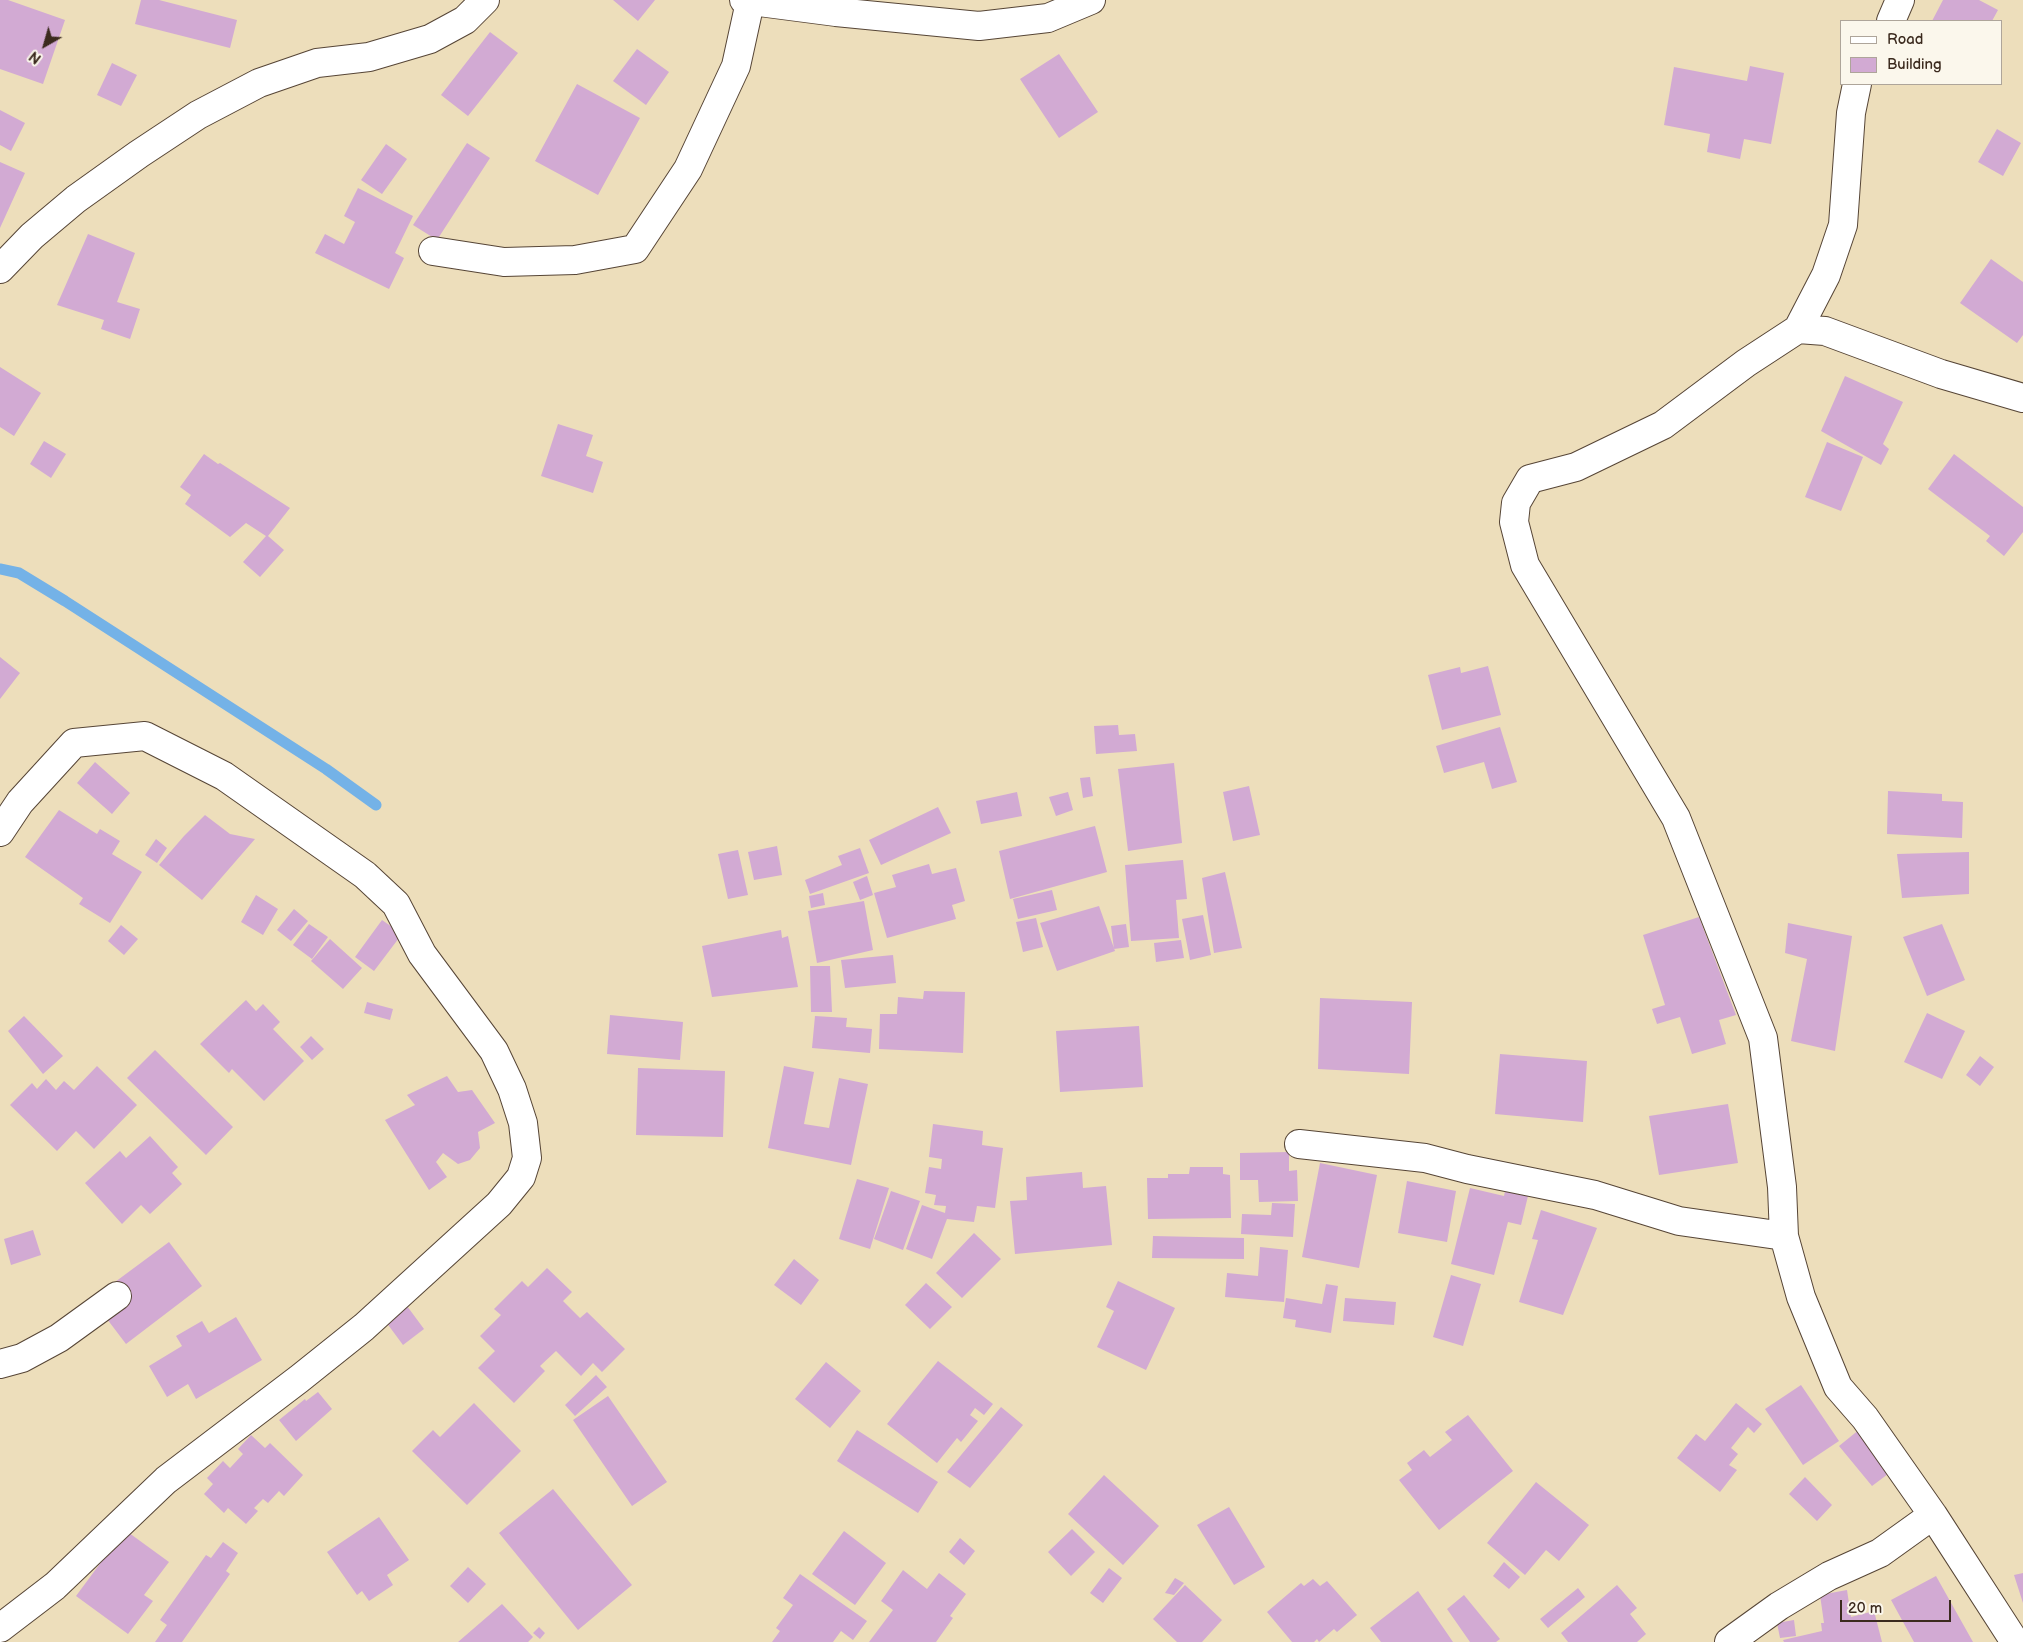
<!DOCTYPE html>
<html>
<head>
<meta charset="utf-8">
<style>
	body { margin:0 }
	#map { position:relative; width:2023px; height:1642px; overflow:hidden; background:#eddebb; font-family:"Balsamiq Sans",sans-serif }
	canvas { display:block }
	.legend { position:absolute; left:1840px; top:20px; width:162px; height:65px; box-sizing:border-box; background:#fbf7ec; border:1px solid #aea59a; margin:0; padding:6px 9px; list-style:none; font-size:15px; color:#3b2a1e }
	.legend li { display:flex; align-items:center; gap:10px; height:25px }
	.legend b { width:25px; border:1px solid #aea59a }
	.north { position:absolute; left:20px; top:20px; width:50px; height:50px; -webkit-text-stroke:4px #fbf7ec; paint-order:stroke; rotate:218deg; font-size:14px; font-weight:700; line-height:20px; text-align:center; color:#3b2a1e }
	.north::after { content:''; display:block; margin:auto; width:18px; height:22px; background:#3b2a1e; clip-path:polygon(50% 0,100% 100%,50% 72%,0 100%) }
	.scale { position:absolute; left:1840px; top:1600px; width:111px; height:22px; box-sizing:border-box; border:2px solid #3b2a1e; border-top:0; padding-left:6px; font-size:15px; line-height:18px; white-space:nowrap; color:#3b2a1e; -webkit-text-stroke:4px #fbf7ec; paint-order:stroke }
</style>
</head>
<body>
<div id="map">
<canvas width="2023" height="1642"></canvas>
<ul class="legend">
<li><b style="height:6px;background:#fff"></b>Road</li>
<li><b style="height:14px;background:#d2aad3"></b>Building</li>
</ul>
<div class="north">N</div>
<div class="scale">20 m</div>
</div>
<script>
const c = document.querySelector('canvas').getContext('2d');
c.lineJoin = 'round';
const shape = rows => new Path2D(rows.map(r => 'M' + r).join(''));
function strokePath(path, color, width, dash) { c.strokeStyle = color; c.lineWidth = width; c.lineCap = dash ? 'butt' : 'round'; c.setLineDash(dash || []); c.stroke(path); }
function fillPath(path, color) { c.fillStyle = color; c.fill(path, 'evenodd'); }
strokePath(shape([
	[0,569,19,573,65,601,326,769,376,805]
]), '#74b2e7', 11);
fillPath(shape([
	[0,0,8,0,65,20,43,84,0,69],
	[141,0,159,0,237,20,230,48,135,24],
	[613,0,655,0,638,21],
	[1943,0,1979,0,1998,10,1992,21,1932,21],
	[490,32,518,53,468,116,441,95],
	[637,49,669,72,646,105,613,81],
	[1059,54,1098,112,1059,138,1020,79],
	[112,63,137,75,121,106,97,95],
	[1750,66,1784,73,1771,144,1744,139,1740,159,1707,152,1710,134,1664,125,1674,67,1747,81],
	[577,84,640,118,598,195,535,161],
	[0,110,25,123,11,151,0,145],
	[1997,129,2021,143,2003,176,1978,162],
	[467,143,490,158,437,240,413,225],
	[386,144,407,159,382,194,361,180],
	[0,162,25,173,0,228],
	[358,188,413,216,395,253,404,258,389,289,315,253,325,234,344,244,355,222,344,216],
	[88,234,135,253,117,302,140,309,130,339,101,329,104,320,57,305],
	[1991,259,2023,282,2023,335,2017,343,1960,303],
	[0,367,41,393,14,436,0,427],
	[1845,376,1903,402,1883,444,1889,449,1881,465,1821,431],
	[558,424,593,435,586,456,603,462,593,493,541,476],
	[44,441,66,454,51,478,30,464],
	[1827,442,1863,457,1841,511,1805,497],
	[204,454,218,464,220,463,290,508,268,536,284,550,260,577,243,562,266,536,246,523,230,537,185,504,191,495,180,487],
	[1954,454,2023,507,2023,532,2004,556,1986,541,1990,536,1928,489],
	[0,657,20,673,0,699],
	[1488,666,1501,715,1442,730,1428,675,1460,667,1461,673],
	[1118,725,1119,735,1135,734,1137,751,1096,754,1094,726],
	[1500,727,1517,782,1492,789,1484,762,1444,773,1436,746],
	[95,762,130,793,112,814,77,783],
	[1174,763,1182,843,1128,851,1118,769],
	[1090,777,1093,796,1083,798,1080,778],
	[1249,786,1260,835,1233,841,1223,792],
	[1888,791,1942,794,1942,801,1963,802,1962,838,1887,834],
	[1017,792,1022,816,981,824,976,801],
	[1068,792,1073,810,1056,816,1049,797],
	[938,807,951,833,881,865,869,840],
	[59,810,97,834,100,829,120,841,112,854,142,872,110,923,79,904,83,898,25,857],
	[205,815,230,834,255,839,202,900,159,865,184,836],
	[1095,826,1107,872,1010,899,999,851],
	[156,839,167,848,157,863,145,855],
	[777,846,782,875,754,880,748,852],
	[860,848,869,873,810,894,805,880,842,865,838,856],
	[738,850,748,895,728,899,718,854],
	[1969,852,1969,894,1902,898,1897,854],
	[1183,860,1187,899,1176,900,1179,938,1131,941,1125,865],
	[929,864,932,874,956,868,965,901,952,905,956,919,887,938,874,893,896,887,892,875],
	[1225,872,1242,948,1214,953,1202,878],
	[867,876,873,895,860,900,853,882],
	[1052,890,1057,910,1018,919,1013,899],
	[823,893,825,905,811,908,809,896],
	[256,895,278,909,263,935,241,922],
	[864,901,873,950,817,963,808,911],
	[1099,906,1115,951,1057,971,1040,923],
	[294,909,308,921,291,941,277,930],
	[1203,915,1211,955,1190,960,1182,919],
	[1699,917,1736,1015,1719,1020,1726,1044,1692,1054,1680,1017,1657,1024,1652,1009,1665,1005,1643,935],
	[1036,918,1043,947,1023,952,1016,922],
	[382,920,402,934,374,971,355,957],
	[1788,923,1852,936,1835,1051,1791,1041,1807,959,1785,953],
	[309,924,328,937,312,959,293,945],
	[1126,924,1129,947,1114,949,1111,926],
	[1942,924,1965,980,1927,996,1903,937],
	[121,925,138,939,124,955,108,941],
	[781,930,782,938,788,936,798,987,712,997,702,946],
	[330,939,362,968,343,989,311,961],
	[1181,940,1184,958,1156,962,1154,943],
	[893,955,896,983,845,988,841,960],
	[810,966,830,966,832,1012,811,1012],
	[924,991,965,992,963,1053,879,1049,880,1014,897,1014,898,997,923,999],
	[1320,998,1412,1002,1409,1074,1318,1069],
	[246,1000,256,1011,263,1004,280,1022,273,1029,304,1061,264,1101,232,1069,229,1073,200,1044],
	[367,1002,393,1009,390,1020,364,1013],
	[1927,1013,1965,1031,1942,1079,1904,1062],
	[610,1015,683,1022,680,1060,607,1054],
	[24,1016,63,1056,43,1074,8,1031],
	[815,1016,847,1018,846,1027,872,1029,870,1053,812,1048],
	[1139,1026,1143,1087,1060,1092,1056,1031],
	[311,1036,324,1049,312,1060,300,1047],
	[155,1050,233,1127,206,1155,127,1078],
	[1500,1054,1587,1061,1583,1122,1495,1114],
	[1980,1056,1994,1067,1980,1086,1966,1075],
	[97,1066,137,1105,94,1149,76,1131,57,1151,10,1105,32,1083,37,1089,46,1079,56,1090,64,1081,74,1090],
	[784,1066,814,1072,804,1124,829,1128,839,1078,868,1084,851,1165,768,1148],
	[638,1068,725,1071,723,1137,636,1135],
	[447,1076,458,1092,472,1090,495,1123,478,1132,480,1148,470,1160,458,1164,443,1153,436,1162,447,1177,429,1190,385,1120,415,1105,407,1095],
	[1728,1104,1738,1163,1659,1175,1649,1116],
	[933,1124,983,1131,982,1145,1003,1148,995,1208,977,1206,974,1222,947,1219,932,1259,906,1249,922,1205,945,1213,946,1206,934,1205,936,1195,925,1193,929,1167,941,1169,942,1159,929,1157],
	[150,1136,178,1167,172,1173,182,1184,150,1214,141,1205,122,1224,85,1183,120,1151,126,1158],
	[1289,1152,1289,1171,1297,1170,1298,1201,1259,1202,1258,1180,1240,1180,1240,1153],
	[1320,1163,1377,1175,1359,1268,1302,1257],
	[1190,1167,1223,1167,1223,1174,1230,1175,1231,1218,1148,1219,1147,1178,1168,1178,1168,1174,1189,1174],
	[1082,1172,1083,1188,1106,1186,1112,1245,1015,1254,1010,1201,1027,1200,1026,1177],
	[857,1179,889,1188,870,1249,839,1239],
	[1407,1181,1456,1191,1447,1242,1398,1233],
	[1470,1188,1504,1196,1505,1191,1528,1196,1521,1225,1508,1222,1494,1275,1451,1264],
	[891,1191,920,1201,903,1250,874,1239],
	[1272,1203,1295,1204,1293,1237,1241,1234,1242,1214,1271,1215],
	[1541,1210,1597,1228,1563,1315,1519,1302,1538,1240,1532,1239],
	[33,1230,41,1255,11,1265,4,1239],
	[974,1233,1001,1259,962,1298,936,1273],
	[1153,1236,1244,1238,1244,1259,1152,1258],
	[169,1242,202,1286,126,1344,107,1319,111,1285],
	[1260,1247,1288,1250,1284,1302,1225,1297,1227,1273,1258,1276],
	[794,1259,819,1280,801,1305,774,1285],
	[547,1268,572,1292,563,1301,580,1318,587,1312,625,1349,602,1372,593,1363,581,1376,556,1351,540,1366,545,1371,514,1403,478,1368,495,1351,480,1336,501,1315,494,1309,522,1281,528,1287],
	[1451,1275,1481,1284,1463,1346,1433,1337],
	[1118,1281,1175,1308,1146,1370,1097,1347,1114,1311,1106,1307],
	[926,1283,952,1307,930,1329,905,1305],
	[1326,1284,1338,1286,1331,1333,1295,1327,1296,1320,1283,1318,1286,1298,1322,1304],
	[1345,1298,1396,1302,1394,1325,1343,1321],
	[407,1306,424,1329,403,1345,386,1322],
	[236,1317,262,1360,196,1399,188,1384,167,1397,149,1366,182,1346,176,1336,202,1321,209,1333],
	[938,1361,993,1404,984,1415,975,1408,970,1415,978,1421,961,1442,957,1438,937,1463,887,1424],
	[826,1362,861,1391,830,1428,795,1399],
	[596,1375,607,1387,575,1416,565,1405],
	[1801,1385,1839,1441,1803,1465,1765,1409],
	[318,1392,332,1409,296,1441,279,1420,305,1399,306,1401],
	[608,1396,667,1482,632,1506,573,1420],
	[474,1403,521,1451,467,1505,412,1451,433,1430,440,1437],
	[1736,1403,1762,1424,1754,1433,1748,1427,1731,1448,1738,1454,1729,1465,1737,1470,1720,1492,1677,1458,1696,1434,1705,1441],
	[1001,1407,1023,1425,970,1488,947,1472],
	[1468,1415,1513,1471,1439,1530,1399,1480,1412,1470,1407,1463,1424,1450,1430,1457,1452,1440,1445,1432],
	[1860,1429,1892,1471,1872,1486,1839,1446],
	[857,1430,938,1482,918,1513,837,1461],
	[251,1435,265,1448,270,1443,303,1475,284,1496,279,1491,268,1503,263,1499,254,1508,258,1511,246,1524,228,1508,224,1513,204,1494,213,1484,207,1478,223,1461,230,1468,243,1454,238,1449],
	[1104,1475,1159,1526,1123,1565,1068,1514],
	[1805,1477,1832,1505,1817,1521,1789,1494],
	[1536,1482,1589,1525,1559,1561,1546,1550,1525,1575,1487,1543],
	[553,1489,632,1585,578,1630,499,1533],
	[1229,1507,1265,1567,1234,1585,1197,1525],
	[379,1517,409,1560,387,1575,393,1585,369,1601,362,1591,357,1595,327,1552],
	[1072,1529,1095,1552,1071,1576,1048,1552],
	[125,1530,169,1562,144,1595,153,1601,128,1634,76,1596],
	[844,1531,886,1563,855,1605,812,1574],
	[960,1538,975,1551,964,1565,949,1552],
	[223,1542,238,1553,226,1571,230,1574,182,1642,155,1642,167,1625,160,1620,206,1555,211,1558],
	[1504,1562,1520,1577,1509,1589,1493,1576],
	[468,1567,486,1584,468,1603,450,1586],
	[1109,1568,1122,1578,1103,1603,1090,1593],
	[903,1570,927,1589,939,1573,966,1594,950,1616,953,1618,936,1642,869,1642,893,1610,881,1601],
	[2023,1573,2023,1603,2014,1575],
	[800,1574,867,1621,853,1640,841,1631,833,1642,772,1642,780,1631,776,1628,793,1605,783,1598],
	[1936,1576,1973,1642,1914,1642,1891,1600],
	[1175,1578,1184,1583,1174,1595,1165,1593],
	[1313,1579,1320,1586,1327,1581,1357,1615,1337,1632,1334,1629,1319,1642,1317,1639,1314,1642,1292,1642,1267,1612,1301,1583,1304,1586],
	[1185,1585,1222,1620,1202,1642,1177,1642,1153,1619],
	[1617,1585,1637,1608,1630,1614,1646,1634,1637,1642,1568,1642,1561,1633],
	[1578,1588,1585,1597,1548,1628,1540,1619],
	[1847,1590,1851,1617,1874,1611,1882,1642,1784,1642,1783,1640,1822,1631,1821,1623,1824,1623,1820,1595],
	[1418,1591,1453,1642,1381,1642,1370,1628],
	[1464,1595,1500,1639,1496,1642,1470,1642,1447,1609],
	[502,1604,533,1637,528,1642,458,1642],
	[1794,1620,1796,1636,1780,1638,1777,1623],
	[539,1627,545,1633,540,1639,533,1633]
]), '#d2aad3');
const minor = shape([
	[744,0,836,12,979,26,1048,18,1091,0],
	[1891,21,1900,0],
	[433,251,504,262,575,260,635,249,688,169,736,66,750,2],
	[0,269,32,236,76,199,139,154,198,115,259,83,317,63,369,57,430,39,465,20,485,0],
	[1798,329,1826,275,1843,225,1851,113,1857,84],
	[0,832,20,802,74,743,145,736,224,776,365,875,396,904,422,954,494,1051,512,1089,523,1123,527,1158,521,1177,499,1204,364,1327,299,1379,166,1480,55,1586,0,1628],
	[1299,1144,1425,1158,1467,1169,1595,1195,1679,1221,1784,1236],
	[0,1364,22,1358,59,1338,117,1296],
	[1729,1642,1779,1606,1829,1576,1880,1553,1933,1515],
	[2015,1642,1933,1515,1865,1418,1838,1387,1801,1297,1784,1236,1782,1187,1763,1038,1676,818,1525,565,1514,522,1516,503,1530,479,1576,467,1663,425,1746,363,1798,329,1825,331,1941,374,2023,398]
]);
strokePath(minor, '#564536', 30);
strokePath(minor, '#fff', 28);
</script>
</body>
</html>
